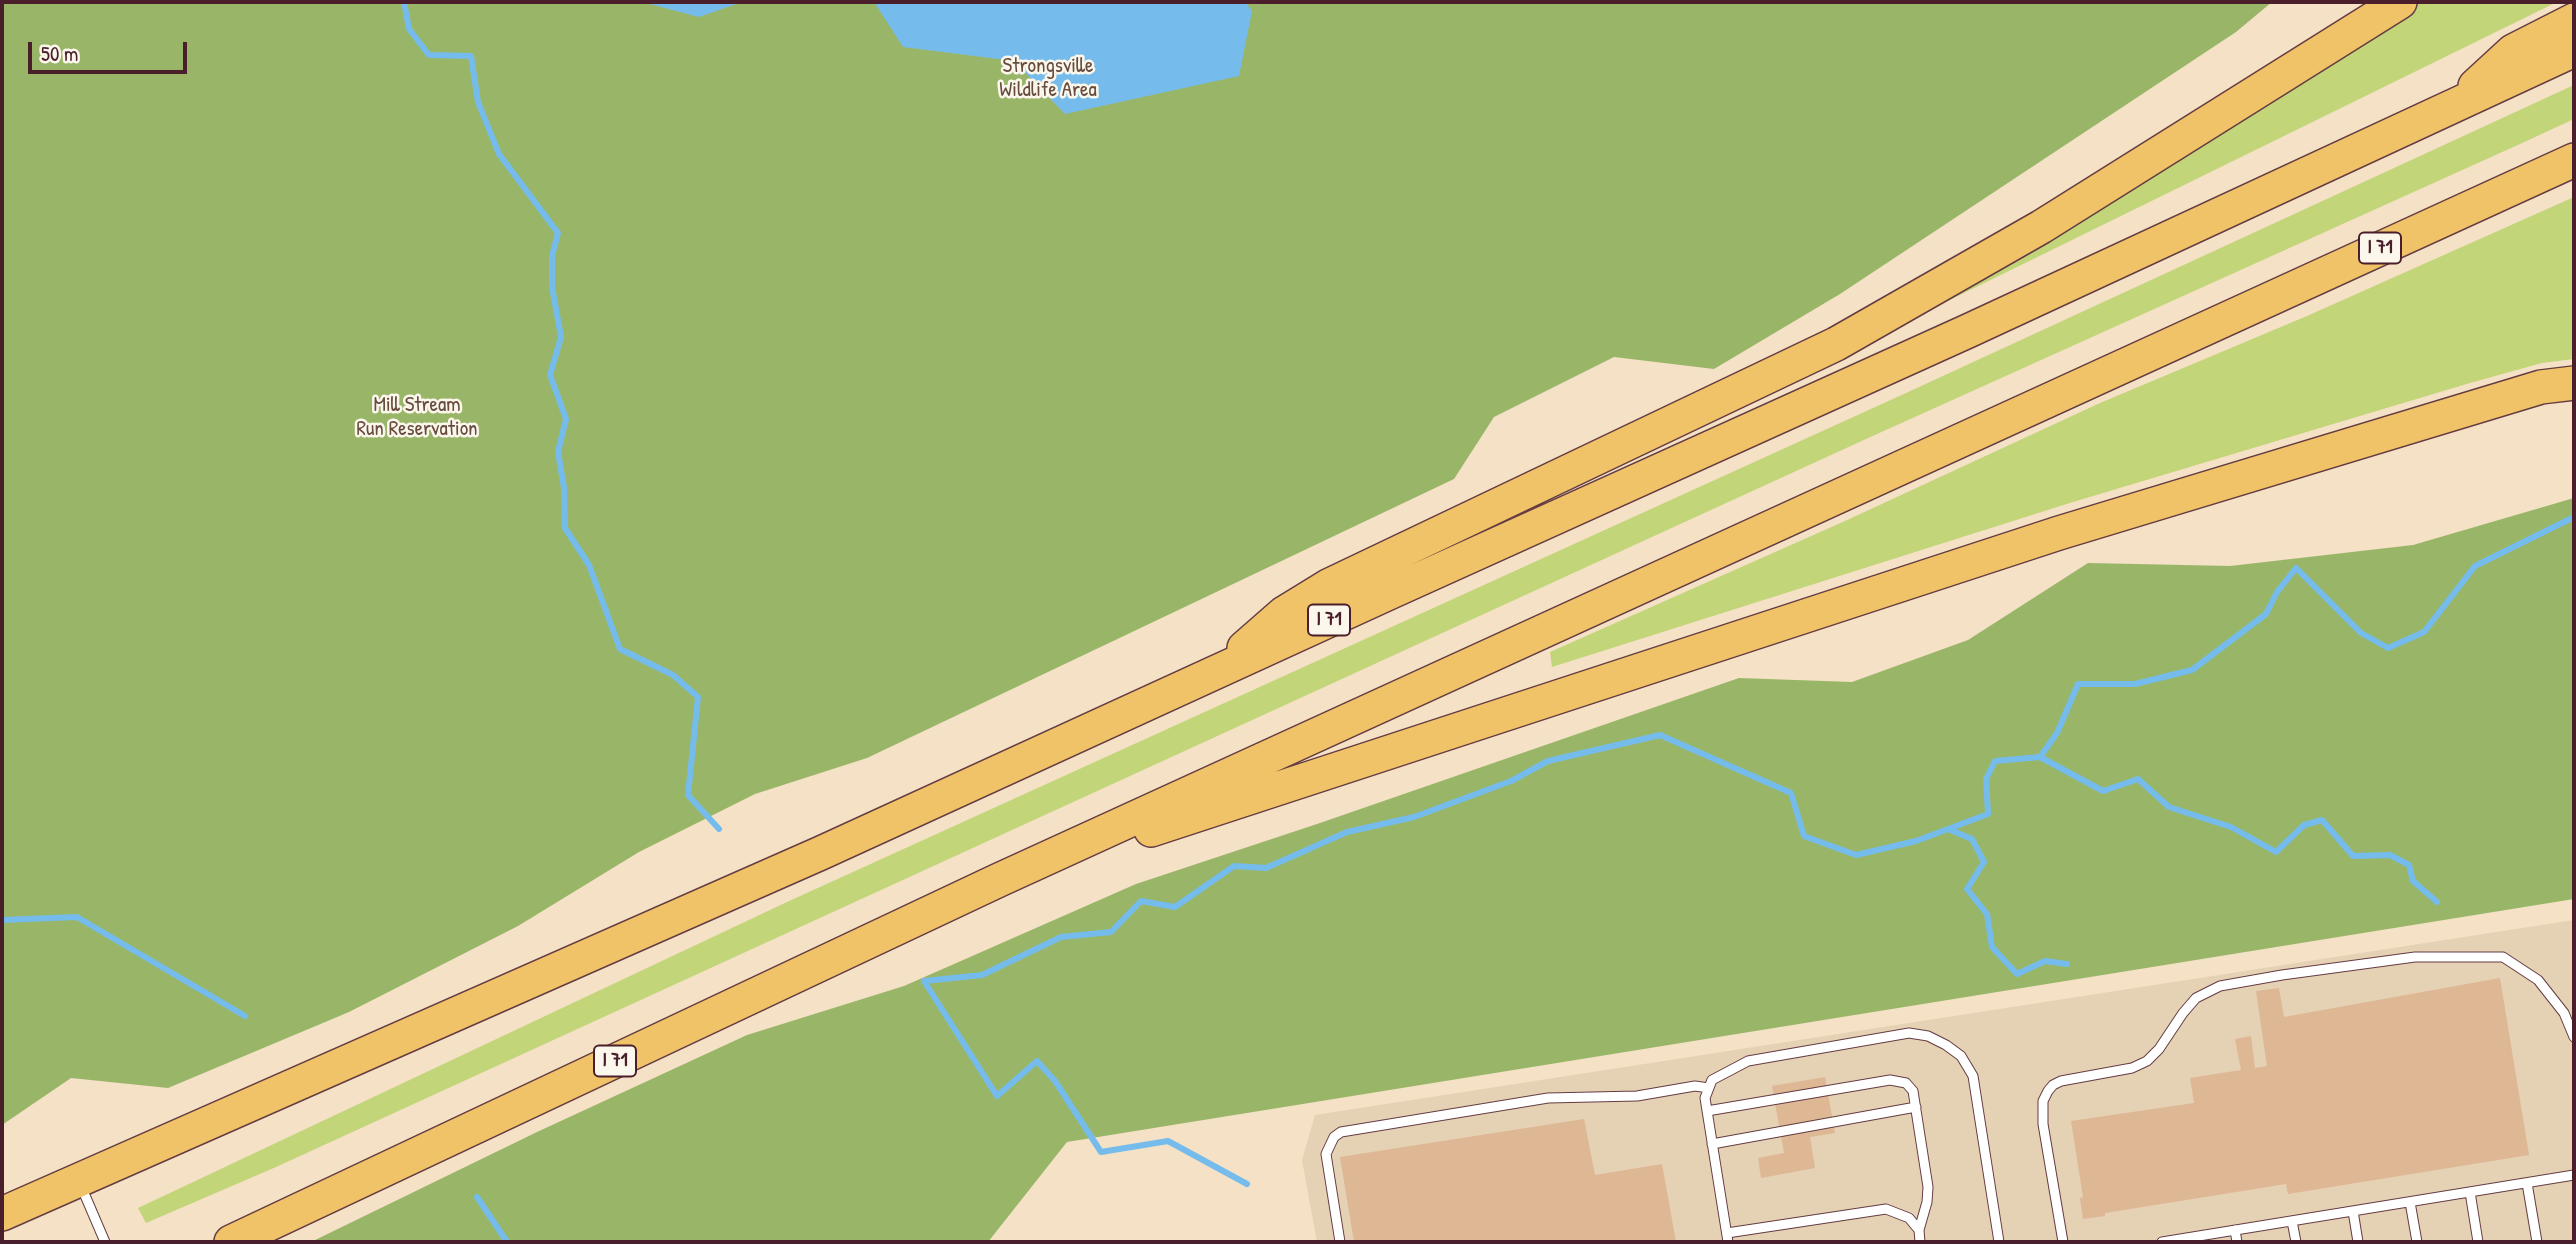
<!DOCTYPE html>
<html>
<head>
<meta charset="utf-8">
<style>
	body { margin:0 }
	#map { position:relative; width:2576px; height:1244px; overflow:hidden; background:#f4e1c6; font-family:"Patrick Hand",sans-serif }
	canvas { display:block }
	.frame { position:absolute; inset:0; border:4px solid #4a1f2b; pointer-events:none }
	.scale { position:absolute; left:28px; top:42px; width:159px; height:32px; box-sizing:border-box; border:4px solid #4a1f2b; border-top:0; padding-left:9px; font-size:21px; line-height:24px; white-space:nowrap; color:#4a1f2b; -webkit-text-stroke:5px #fbf7ec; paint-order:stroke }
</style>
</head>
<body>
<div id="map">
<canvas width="2576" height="1244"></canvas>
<div class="frame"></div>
<div class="scale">50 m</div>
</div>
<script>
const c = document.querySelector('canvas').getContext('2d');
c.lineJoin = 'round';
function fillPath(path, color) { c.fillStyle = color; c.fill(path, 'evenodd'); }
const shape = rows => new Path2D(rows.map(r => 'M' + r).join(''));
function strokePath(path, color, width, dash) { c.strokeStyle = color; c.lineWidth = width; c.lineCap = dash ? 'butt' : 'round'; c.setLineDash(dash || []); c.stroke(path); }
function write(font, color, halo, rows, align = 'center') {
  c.font = font + ' "Patrick Hand",sans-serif'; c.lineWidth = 5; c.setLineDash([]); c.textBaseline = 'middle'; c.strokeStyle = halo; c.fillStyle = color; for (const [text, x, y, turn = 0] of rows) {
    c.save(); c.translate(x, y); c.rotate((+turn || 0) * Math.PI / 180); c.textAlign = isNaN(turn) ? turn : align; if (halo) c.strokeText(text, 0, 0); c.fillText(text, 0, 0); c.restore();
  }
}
fillPath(shape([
	[2574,920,2574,1242,1317,1242,1302,1160,1315,1115]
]), '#e5d1b4');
fillPath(shape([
	[2419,2,2557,2,1909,320,2336,53],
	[2574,85,2574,119,2520,144,1866,439,276,1167,146,1223,138,1208,787,902,1906,393],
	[2574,197,2574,359,2542,363,2470,383,2073,502,1552,667,1550,652,1845,521,2100,403,2307,316]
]), '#c2d578');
fillPath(shape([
	[2,2,2272,2,2236,32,1840,294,1714,369,1614,357,1494,417,1454,479,867,758,755,794,639,852,518,926,349,1012,168,1088,71,1078,2,1125],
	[2574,498,2574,899,1067,1142,988,1242,311,1242,537,1132,747,1035,904,986,1136,884,1320,823,1739,678,1852,682,1968,640,2088,563,2230,566,2413,545]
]), '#99b668');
fillPath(shape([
	[642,2,742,2,699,17],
	[874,2,1245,2,1252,11,1239,76,1065,114,1014,61,903,47]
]), '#75bcec');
strokePath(shape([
	[404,2,409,29,429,55,471,56,478,102,499,154,558,233,552,256,552,287,561,337,550,375,566,419,558,452,564,488,565,528,589,565,620,649,673,675,698,697,688,795,719,829],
	[2040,757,2103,791,2138,779,2169,807,2231,827,2276,852,2304,825,2322,820,2353,856,2390,855,2409,865,2413,881,2437,902],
	[1948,829,1972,839,1984,862,1967,889,1987,914,1992,947,2017,974,2045,961,2067,964],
	[2,920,77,917,245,1016],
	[1247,1184,1168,1141,1101,1152,1055,1081,1037,1061,997,1096,924,981,982,975,1061,937,1111,932,1141,901,1175,907,1234,866,1266,868,1347,832,1414,817,1511,781,1548,761,1660,735,1791,793,1804,836,1856,855,1916,841,1988,814,1986,779,1995,761,2040,757,2057,733,2078,684,2135,684,2192,670,2266,614,2277,592,2296,568,2361,633,2388,648,2424,632,2475,566,2574,517],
	[477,1197,507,1242]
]), '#75bcec', 6);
fillPath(shape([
	[2500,978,2529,1155,2288,1194,2286,1184,2105,1213,2105,1216,2083,1219,2080,1198,2083,1197,2071,1121,2194,1103,2190,1078,2241,1070,2235,1039,2251,1036,2255,1068,2267,1066,2256,991,2279,988,2284,1017],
	[1825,1077,1835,1133,1810,1137,1815,1168,1761,1178,1758,1158,1784,1153,1772,1086],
	[1584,1119,1595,1175,1662,1164,1676,1242,1354,1242,1340,1157]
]), '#deb794');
const lane = shape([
	[1707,1111,1890,1080,1906,1083,1913,1091,1928,1187,1927,1202,1919,1230,1920,1242],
	[1712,1144,1916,1107],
	[2527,1183,2537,1242],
	[81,1186,105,1242],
	[2470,1192,2478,1242],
	[2410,1202,2417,1242],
	[2353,1211,2358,1242],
	[2292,1221,2296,1242],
	[2235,1230,2237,1242],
	[1727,1233,1886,1209,1909,1218,1919,1230],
	[1340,1242,1326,1154,1334,1137,1341,1132,1548,1098,1637,1096,1695,1086,1709,1088],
	[1728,1242,1705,1098,1712,1080,1748,1061,1909,1033,1928,1036,1946,1045,1961,1056,1973,1076,1999,1242],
	[2063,1242,2043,1124,2043,1101,2048,1091,2053,1085,2061,1081,2132,1068,2147,1061,2159,1049,2183,1013,2196,998,2220,986,2282,975,2415,957,2503,957,2538,980,2564,1013,2574,1037],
	[2162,1242,2574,1175]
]);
const highway = shape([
	[2475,86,2513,51,2574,20],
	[1244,648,1284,613,1328,586,1836,344,2041,227,2400,2],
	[1151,830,2059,533,2541,387,2574,383],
	[2,1214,821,853,1391,592,1968,331,2574,50],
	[231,1242,999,880,2574,160]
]);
strokePath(lane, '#643c42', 11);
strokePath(highway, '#643c42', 36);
strokePath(lane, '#fff', 9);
strokePath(highway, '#f1c369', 33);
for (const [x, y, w] of [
	[2380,248,42],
	[1329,620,42],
	[615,1061,42]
]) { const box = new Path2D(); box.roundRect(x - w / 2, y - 15.5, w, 31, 5); c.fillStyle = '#fbf7ec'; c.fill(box); strokePath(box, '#4a1f2b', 2); }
write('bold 19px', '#4a1f2b', null, [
	["I 71",2380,248],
	["I 71",1329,620],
	["I 71",615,1061]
]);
write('21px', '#684c3e', '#fbf7ec', [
	["Strongsville",1048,66],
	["Wildlife Area",1048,90],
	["Mill Stream",417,405],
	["Run Reservation",417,429]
]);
</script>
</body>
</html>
